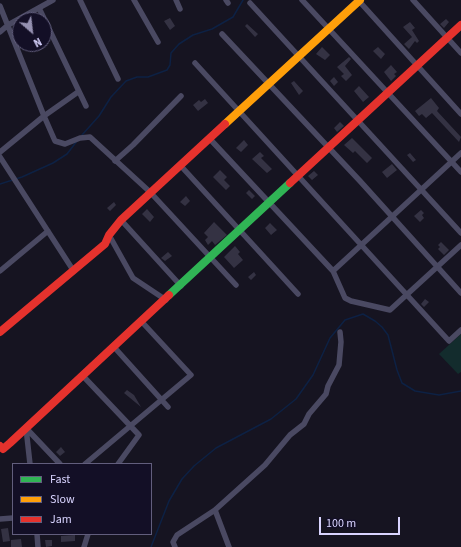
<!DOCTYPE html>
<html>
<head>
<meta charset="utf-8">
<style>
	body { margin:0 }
	#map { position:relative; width:461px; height:547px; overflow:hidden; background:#161421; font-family:"Source Sans 3",sans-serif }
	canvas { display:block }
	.legend { position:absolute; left:12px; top:463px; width:140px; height:72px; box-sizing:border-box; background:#130f26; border:1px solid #625e7d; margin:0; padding:5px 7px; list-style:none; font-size:12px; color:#d9d4ff }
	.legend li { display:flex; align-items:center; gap:8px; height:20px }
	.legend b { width:20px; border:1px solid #625e7d }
	.north { position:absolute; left:12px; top:12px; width:40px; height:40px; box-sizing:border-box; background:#130f26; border:1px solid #625e7d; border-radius:50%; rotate:152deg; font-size:11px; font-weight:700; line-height:16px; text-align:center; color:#d9d4ff }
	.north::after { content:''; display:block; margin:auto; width:14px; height:18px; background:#9591b1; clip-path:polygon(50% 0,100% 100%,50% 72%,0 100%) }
	.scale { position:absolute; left:319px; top:517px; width:81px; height:18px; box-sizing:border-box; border:2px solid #d9d4ff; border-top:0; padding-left:5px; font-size:12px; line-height:14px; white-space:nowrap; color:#d9d4ff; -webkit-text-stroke:3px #130f26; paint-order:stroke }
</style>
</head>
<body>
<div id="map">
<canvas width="461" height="547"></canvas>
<ul class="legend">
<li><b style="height:5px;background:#30b455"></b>Fast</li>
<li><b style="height:5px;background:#ff9f0a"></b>Slow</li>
<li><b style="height:5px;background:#e5322d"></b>Jam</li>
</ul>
<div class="north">N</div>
<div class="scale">100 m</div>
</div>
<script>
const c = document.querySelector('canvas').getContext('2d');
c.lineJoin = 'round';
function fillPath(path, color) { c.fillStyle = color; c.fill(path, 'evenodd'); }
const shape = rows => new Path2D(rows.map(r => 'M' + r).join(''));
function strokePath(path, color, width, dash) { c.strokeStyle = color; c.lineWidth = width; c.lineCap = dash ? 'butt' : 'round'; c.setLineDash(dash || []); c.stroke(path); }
fillPath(shape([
	[461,334,461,372,458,374,439,354]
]), '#132c2d');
strokePath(shape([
	[82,135,99,116,111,97,126,81,137,77,148,77,167,70,170,65,171,53,179,44,193,35,212,29,233,17,243,0],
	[0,184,22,177,53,163,67,154,77,141],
	[151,547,169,501,182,479,194,466,216,448,271,419,296,399,313,375,330,338,345,320,363,314,375,321,382,327,388,335,397,370,402,383,415,391,439,395,461,391]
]), '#0d2144', 1.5);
fillPath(shape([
	[170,18,175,26,170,30,164,21],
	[446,19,449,22,444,28,440,24],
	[410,22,415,28,412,30,419,41,417,43,415,41,409,49,404,44,412,37,403,27],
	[247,24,258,34,255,37,245,26],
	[322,47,330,55,325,60,316,54],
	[378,47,385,54,381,59,373,51],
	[349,57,351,59,345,66,352,75,346,81,341,76,344,74,337,67],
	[391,65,397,72,394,74,396,76,391,81,384,72],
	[334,77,338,82,334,86,330,81],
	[294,81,303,91,299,95,291,83],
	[359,86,369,97,363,102,354,91],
	[431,98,439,108,437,111,461,137,459,142,432,113,426,118,422,114,419,116,415,111],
	[205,99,208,103,198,111,193,105,199,100,201,102],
	[340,122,344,126,337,132,334,128],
	[352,138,372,158,367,163,355,151,353,153,344,145],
	[244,140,248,145,241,152,236,148],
	[260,152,264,156,261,158,272,169,267,173,252,159],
	[410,153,416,160,413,162,407,155],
	[392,164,397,170,387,178,382,172],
	[220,170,227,177,224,180,230,186,226,190,213,177],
	[314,171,318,175,312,180,308,176],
	[249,190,255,196,252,199,246,193],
	[186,196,190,201,185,206,180,202],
	[114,202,116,205,110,211,107,208],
	[147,209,154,217,150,222,142,214],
	[421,210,424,213,422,215,424,218,420,222,414,216],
	[214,222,227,235,215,245,212,241,208,245,205,240,208,237,204,233],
	[270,223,277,230,271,235,265,228],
	[441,242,449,250,444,255,438,249,440,247,438,245],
	[235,246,240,252,238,254,243,260,234,268,224,257],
	[168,252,172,256,165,261,161,258],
	[254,272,256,275,251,280,248,277],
	[425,299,429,302,424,307,421,304],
	[127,390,134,395,141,407,124,393],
	[61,447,65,452,60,456,56,452],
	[8,528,10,541,3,542,1,529],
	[75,535,75,541,61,542,61,536],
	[21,539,22,547,11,547,11,540],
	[45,540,52,540,52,546,46,547]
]), '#343243');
strokePath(shape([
	[80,0,118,79],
	[134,0,158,42],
	[176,0,180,9],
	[226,0,228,3],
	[302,0,461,172],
	[358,0,461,114],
	[413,0,461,53],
	[250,3,461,233],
	[0,6,44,116,0,152],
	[39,8,86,106],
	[0,32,8,25,53,0],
	[222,34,360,181,461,293],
	[195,63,449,341,461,330],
	[78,92,44,116,55,141,65,144,80,138,90,137,150,192,236,285],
	[209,138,333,271,345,298,351,301,390,310,461,245],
	[0,157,73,270],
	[115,161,133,145,181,96],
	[180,165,298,294],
	[121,220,181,286],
	[109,235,133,278,166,300],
	[0,271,48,231],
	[333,271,461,153],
	[114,347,168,407],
	[83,376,139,435,118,464],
	[26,428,60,464],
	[26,428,30,464],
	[85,464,191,375,142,322],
	[215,510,229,547],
	[0,519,13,518],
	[37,534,38,547],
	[84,547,88,534],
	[175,547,173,542,177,535,215,510,265,465,290,435,304,424,309,414,326,394,328,386,339,365,341,342,340,332]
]), '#4a4962', 5.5);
strokePath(shape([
	[169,295,290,183]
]), '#30b455', 8);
strokePath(shape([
	[225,124,360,0]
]), '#ff9f0a', 8);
strokePath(shape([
	[290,183,461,25],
	[0,332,105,244,109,235,121,220,225,124],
	[0,446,3,449,10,443,169,295]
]), '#e5322d', 8);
</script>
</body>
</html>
